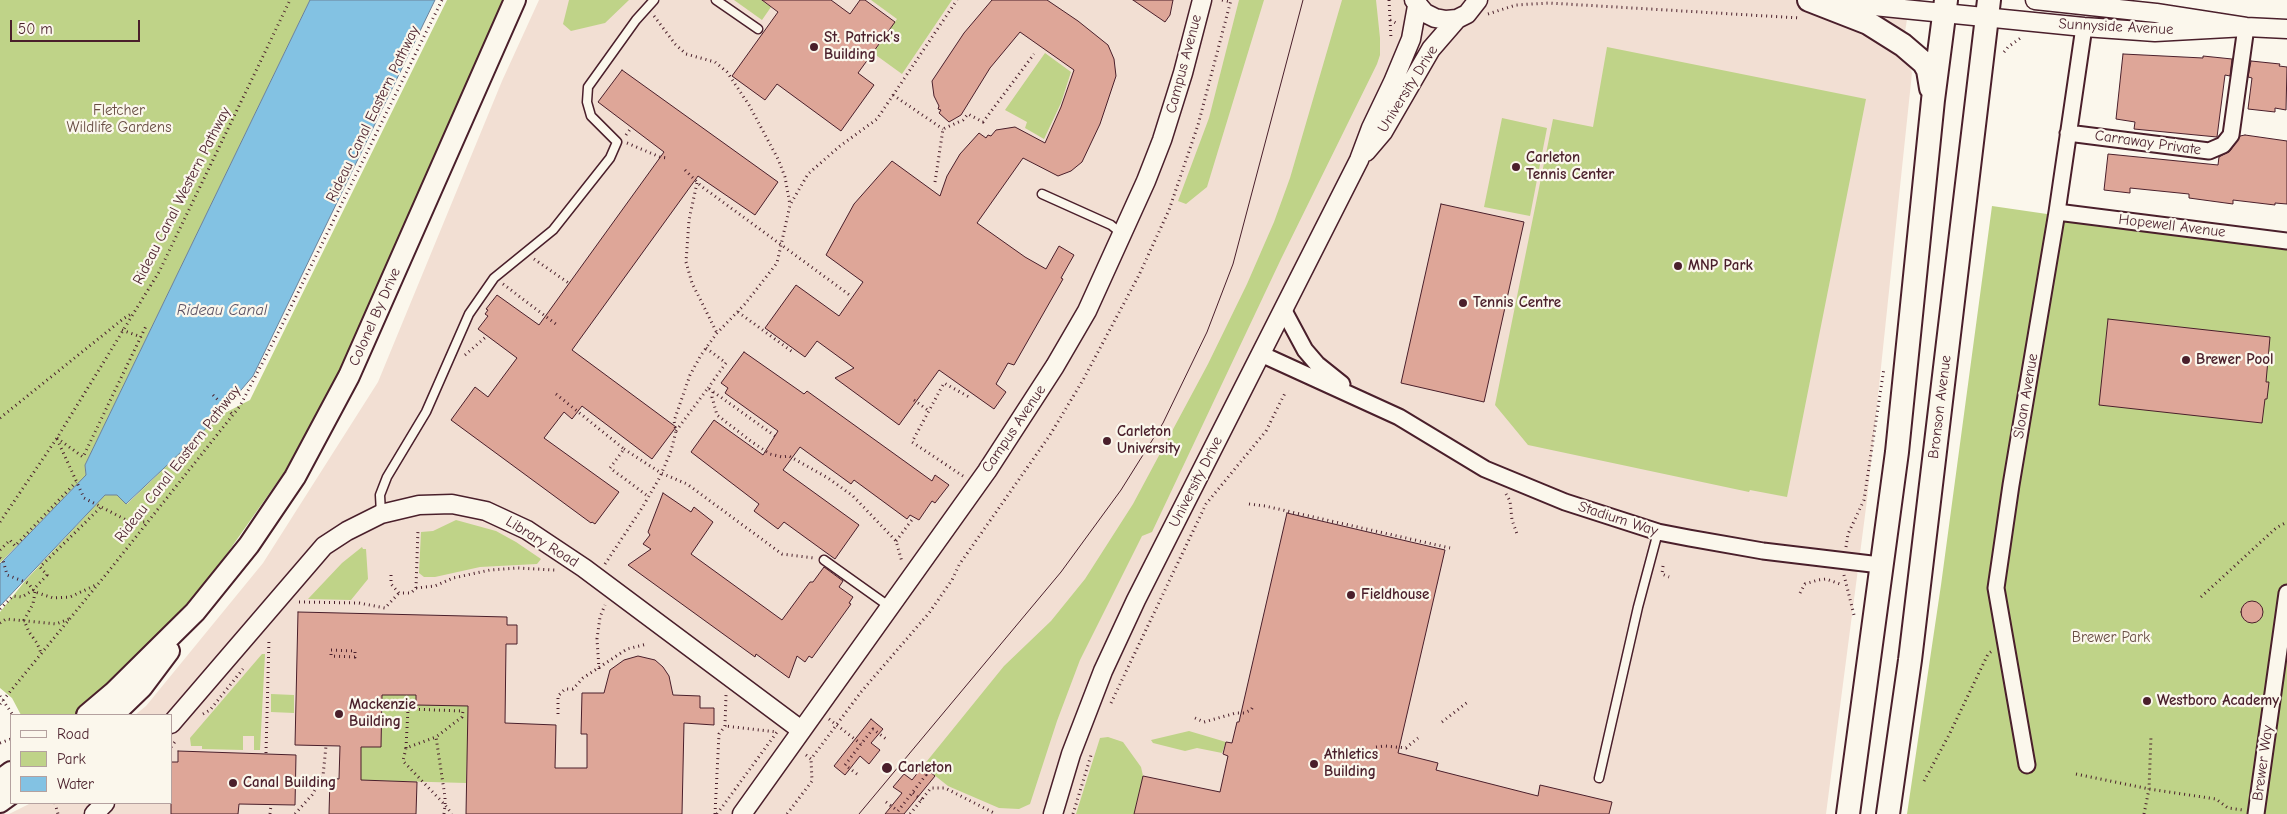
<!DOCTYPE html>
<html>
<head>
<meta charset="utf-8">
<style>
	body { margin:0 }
	#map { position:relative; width:2287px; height:814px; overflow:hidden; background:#fbf7ec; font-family:"Comic Neue",sans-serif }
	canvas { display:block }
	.legend { position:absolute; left:10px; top:714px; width:162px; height:90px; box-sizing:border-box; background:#fbf7ec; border:1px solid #b4a19f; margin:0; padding:6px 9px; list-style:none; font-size:15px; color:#4a1f2b }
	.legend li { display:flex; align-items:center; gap:10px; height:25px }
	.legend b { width:25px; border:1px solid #b4a19f }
	.scale { position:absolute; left:10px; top:20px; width:130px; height:22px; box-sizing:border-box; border:2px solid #4a1f2b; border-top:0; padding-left:6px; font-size:15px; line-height:18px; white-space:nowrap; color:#4a1f2b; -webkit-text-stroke:4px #fbf7ec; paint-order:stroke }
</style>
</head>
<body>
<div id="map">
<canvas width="2287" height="814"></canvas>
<ul class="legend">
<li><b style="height:6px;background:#fbf7ec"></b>Road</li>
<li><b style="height:14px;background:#bfd388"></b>Park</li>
<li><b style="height:14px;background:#83c2e3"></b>Water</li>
</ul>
<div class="scale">50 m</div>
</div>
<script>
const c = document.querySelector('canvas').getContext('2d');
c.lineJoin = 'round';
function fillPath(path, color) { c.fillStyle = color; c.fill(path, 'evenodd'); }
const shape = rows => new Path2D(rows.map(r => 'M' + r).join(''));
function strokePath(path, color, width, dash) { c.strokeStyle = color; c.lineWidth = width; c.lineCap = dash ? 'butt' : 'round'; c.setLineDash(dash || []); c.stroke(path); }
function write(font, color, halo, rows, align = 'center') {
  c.font = font + ' "Comic Neue",sans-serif'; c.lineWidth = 4.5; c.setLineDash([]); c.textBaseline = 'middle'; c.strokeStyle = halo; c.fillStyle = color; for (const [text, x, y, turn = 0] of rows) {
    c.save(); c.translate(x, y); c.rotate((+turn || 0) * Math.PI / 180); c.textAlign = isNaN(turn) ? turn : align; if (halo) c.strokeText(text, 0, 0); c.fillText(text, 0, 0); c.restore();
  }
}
fillPath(shape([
	[539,0,1910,0,1903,45,1912,73,1867,500,1826,814,9,814,31,803,171,803,171,715,135,715,146,706,263,563,378,382,502,81]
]), '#f2dfd3');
fillPath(shape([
	[0,0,310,0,85,465,86,475,0,563],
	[447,0,503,0,344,362,285,471,212,575,147,649,104,692,75,715,21,715,12,698,0,688,0,612,25,581,105,495,117,495,127,504,219,416,250,400],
	[569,0,629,0,605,23,571,31,563,24],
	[734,0,761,0,771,7,762,20],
	[871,0,952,0,902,74,873,53,897,19],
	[1239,0,1264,0,1207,187,1186,204,1178,201,1209,118],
	[1342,0,1376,0,1380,38,1380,55,1377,64,1281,259,1152,532,1142,536,1080,660,1057,721,1030,804,1019,809,999,808,948,786,923,766,1004,666,1051,621,1085,579,1133,504,1208,364,1247,284,1274,222,1290,178],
	[1607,47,1866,99,1787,497,1750,490,1749,492,1528,445,1495,405,1553,119,1593,127],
	[1045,53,1071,72,1061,103,1044,139,1025,128,1027,122,1005,110],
	[1502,118,1547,128,1530,216,1484,207],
	[1992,206,2287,249,2287,814,1907,814,1941,585],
	[456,520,496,531,516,542,541,559,537,564,480,567,435,577,424,577,419,573,421,532,433,531],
	[362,547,363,549,366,549,368,579,351,600,308,599,342,563],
	[262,654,265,654,260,750,254,750,254,736,243,736,243,750,202,749,202,746,191,746,190,738],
	[271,694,294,695,294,713,271,712],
	[382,695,416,695,474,706,468,731,466,783,361,780,361,747,381,747],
	[1189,731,1226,742,1222,753,1197,748,1185,751,1153,743,1151,740],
	[1108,737,1123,742,1141,767,1143,776,1134,814,1076,814,1100,738]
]), '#bfd388');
const water = shape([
	[310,0,435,0,253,376,219,416,126,504,117,495,105,495,0,606,0,564,86,475,85,465,310,0]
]);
fillPath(water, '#83c2e3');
strokePath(water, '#6c8199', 1);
const building = shape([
	[762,0,831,0,850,14,860,0,865,0,895,22,858,73,874,85,841,131,777,84,765,100,732,76,778,12,762,0],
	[992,0,1047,0,1078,21,1108,45,1114,59,1116,76,1100,124,1082,162,1071,171,1058,176,1023,158,977,223,1025,257,1046,269,1059,246,1074,255,1061,278,1063,279,1014,365,1008,363,996,384,1006,392,994,409,939,370,899,425,835,378,854,368,817,341,805,357,765,328,796,285,839,316,863,282,826,255,854,204,892,161,940,196,947,176,960,154,979,133,986,138,988,135,991,136,996,130,1015,127,1045,143,1061,107,1074,70,1020,32,990,68,961,115,949,122,939,113,941,110,938,109,939,106,934,96,932,81,964,33,992,0],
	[1133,0,1173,0,1170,15,1165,22,1133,0],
	[2123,54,2203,58,2203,56,2232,59,2230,76,2225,75,2217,137,2134,129,2135,122,2116,119,2123,54],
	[2251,61,2280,64,2279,66,2287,67,2286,110,2275,108,2275,112,2248,109,2252,78,2248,77,2251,61],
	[622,70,778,182,755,215,698,176,572,350,676,427,652,459,582,406,572,419,564,412,544,438,619,492,595,524,592,522,591,523,451,420,475,387,488,397,517,358,478,329,488,316,485,314,488,310,486,309,497,295,539,325,664,152,598,102,622,70],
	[2245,135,2287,141,2287,204,2275,203,2275,205,2233,200,2233,204,2189,198,2189,194,2130,188,2130,193,2104,190,2108,154,2218,165,2219,157,2230,151,2240,136,2245,135],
	[1441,204,1524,222,1484,402,1401,383,1441,204],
	[2108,319,2270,337,2266,382,2269,382,2267,399,2265,399,2262,423,2099,405,2108,319],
	[744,352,804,394,807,391,932,481,935,475,949,485,935,503,932,501,919,520,910,515,907,519,854,480,851,484,800,447,783,470,859,525,835,559,784,522,778,529,754,511,759,504,691,452,714,420,763,455,778,431,725,393,728,388,721,383,744,352],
	[663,493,691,512,694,507,713,522,691,554,782,620,810,582,813,582,824,567,843,581,839,587,853,597,849,603,851,604,812,658,809,656,805,662,797,656,789,678,756,654,755,657,628,565,651,549,643,544,650,535,648,532,663,493],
	[1287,513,1445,550,1398,753,1438,763,1436,770,1538,796,1540,785,1612,802,1609,814,1134,814,1143,776,1220,792,1228,756,1223,754,1226,742,1232,743,1237,722,1239,722,1287,513],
	'2241 612a11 11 0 1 1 22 0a11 11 0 1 1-22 0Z',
	[298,612,507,617,507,625,517,625,517,644,506,644,505,723,556,725,555,768,587,768,587,734,581,734,582,693,604,693,610,670,624,660,638,656,655,660,663,667,669,676,673,695,700,696,700,708,714,708,714,725,684,723,682,814,466,814,468,706,416,705,416,695,382,695,381,747,361,747,361,780,417,782,416,814,329,814,330,778,339,779,340,746,295,745,298,612],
	[871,719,883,729,871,743,880,750,869,764,860,756,845,775,834,766,871,719],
	[178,751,296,755,295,805,239,804,238,814,171,814,171,762,178,762,178,751],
	[923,766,935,776,904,814,885,814,902,793,893,787,904,774,912,780,923,766]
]);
fillPath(building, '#dea698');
strokePath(building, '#4a1f2b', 1);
const service = shape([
	[716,0,758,29],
	[1042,194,1111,225,1122,234],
	[381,514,380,495,387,477,426,412,469,314,494,278,553,230,610,158,617,142,591,116,587,102,588,87,636,20,654,0],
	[824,560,890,607],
	[1599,778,1638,607,1658,532]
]);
const minor = shape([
	[2068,133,2209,151,2223,145,2231,135,2246,27],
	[2057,212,2287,241],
	[1283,309,1305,350,1317,364,1342,384],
	[1261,354,1399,417,1485,469,1565,502,1658,532,1689,538,1763,551,1880,565],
	[2027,765,1996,588,2011,485,2057,212,2084,27],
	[2256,814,2287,593]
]);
const tertiary = shape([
	[1414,0,1425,13,1435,18,1446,20,1457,19,1467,14,1478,0],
	[2035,0,2156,13,2246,27,2287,29],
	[1824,1,2084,27,2155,32,2246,27],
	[1366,152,1383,132,1431,49,1457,19],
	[171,724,324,546,347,531,381,514,419,505,452,504,486,511,527,530,584,568,801,730],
	[94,814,105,803],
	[742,814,987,471,1055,366,1087,311,1146,181,1162,140,1183,73,1202,0],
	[1053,814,1071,754,1103,671,1136,600,1359,160,1371,128,1393,82,1411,39,1417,6]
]);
const secondary = shape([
	[87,715,113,693,195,612,249,545,295,477,349,376,515,0],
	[113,715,142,687,169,651],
	[0,780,11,772],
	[0,802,11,794]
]);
const primary = shape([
	[1809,0,1868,23,1903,45,1924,63,1928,70,1931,88],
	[1848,814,1897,452,1933,100,1946,0],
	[1888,814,1910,660,1989,0]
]);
strokePath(service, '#4a1f2b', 11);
strokePath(minor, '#4a1f2b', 19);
strokePath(tertiary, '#4a1f2b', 21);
strokePath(secondary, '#4a1f2b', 24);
strokePath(primary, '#4a1f2b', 26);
strokePath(shape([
	[1222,0,1231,2],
	[1389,0,1391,39],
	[1488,14,1516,5,1549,3,1800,18],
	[654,16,675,44,686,54,715,62,727,72,749,105,778,159,785,177,790,205],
	[1390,20,1398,24],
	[2004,52,2008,47,2022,37],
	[893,95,943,129],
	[626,135,631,128],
	[627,143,660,157,668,158],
	[685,170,701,186,851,296],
	[935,182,943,129,963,120,968,114,983,122,1034,54],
	[697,183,689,220,686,262,692,283,717,333],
	[534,259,570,284],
	[503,284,557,325],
	[738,312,794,353],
	[122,330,141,337],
	[706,348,726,363,708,388],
	[465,355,487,336],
	[713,392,712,397,717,415,752,442,770,454,782,457,789,456,828,478,853,496,896,541,902,562],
	[556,394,624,449,610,468,649,497],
	[213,395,233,415],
	[914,400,929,411],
	[0,418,123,319,131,314],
	[676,431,708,388,775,436],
	[57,438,83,457,147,324],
	[57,439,84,498,130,522,148,522],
	[624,449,661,473,687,484,782,554,814,558],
	[963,476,912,442,944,383,969,397],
	[1506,494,1510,501,1512,520,1517,534],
	[1249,504,1265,506,1450,548],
	[0,522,57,438,159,272,290,0],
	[896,541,914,517],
	[1846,547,1848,534,1864,500,1884,368],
	[0,550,10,540,15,546,76,482],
	[0,558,3,560,7,575,28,583,35,592,53,598,70,597,96,585],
	[605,564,642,508,660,477,671,451,676,431,674,421,690,375,701,355,717,333,745,304,777,263,790,205,808,174,840,146,877,119,957,0],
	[1663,566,1662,574,1669,577],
	[391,575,391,584,399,593,411,593,416,588,418,529],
	[1844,575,1854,615],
	[416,588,435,586,453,578,490,570,517,568,555,570],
	[35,592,33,604,24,620,29,632,37,643,41,653],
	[1800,593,1805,584,1818,580,1826,579,1840,584],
	[2201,597,2276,528,2287,522],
	[299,602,359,603,385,608,399,593],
	[0,609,13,596,22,597,33,590,47,575,40,567,101,507],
	[0,623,6,619,56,624,69,619],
	[331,650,355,651,355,657,331,656,331,650],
	[599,669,597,639,600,617,605,605],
	[0,696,13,715],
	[1111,703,1206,504,1266,431,1286,391],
	[0,704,108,572,240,406,281,327,442,0],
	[203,714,210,710,243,669],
	[558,714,558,696,565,689,573,689,583,678,627,649,647,644],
	[1195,718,1204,722,1236,713,1244,713,1251,710,1254,705],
	[829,719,861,744],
	[1442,722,1469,701],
	[0,743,11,739],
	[171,747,177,739],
	[1376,747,1385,746,1406,748,1418,738],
	[406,748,408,709,463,711,462,717,436,737],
	[266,753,269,638],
	[806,755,811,759,861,692,929,613,952,580,959,565,1050,435,1083,380,1139,275,1169,210,1198,125,1231,0],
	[857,774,845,765,861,744,873,729,886,739],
	[2076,774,2149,789,2216,799,2228,808,2243,810],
	[1924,781,1949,735,1988,654,1992,651],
	[913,793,922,800],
	[886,802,898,811,926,775,914,766],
	[55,803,58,814],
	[270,814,271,805],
	[295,814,312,795,323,776,326,746],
	[444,814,445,805,445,797,436,737,406,748,403,761,445,805,452,814],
	[715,814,719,734,725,726,726,695],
	[717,814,777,732,725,726],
	[787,814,812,781,811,759],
	[910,814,931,788,945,788,996,814],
	[1073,814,1092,752],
	[2144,814,2149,789,2151,736]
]), '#4a1f2b', 3, [1, 4]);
strokePath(service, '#fbf7ec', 8);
strokePath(minor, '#fbf7ec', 15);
strokePath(tertiary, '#fbf7ec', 18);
strokePath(secondary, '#fbf7ec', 20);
strokePath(primary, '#fbf7ec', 22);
strokePath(shape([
	[859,814,1061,572,1121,490,1163,423,1207,332,1233,264,1303,0]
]), '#4a1f2b', 1);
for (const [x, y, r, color] of [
	[814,47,5,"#4a1f2b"],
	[1516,167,5,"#4a1f2b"],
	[1678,266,5,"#4a1f2b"],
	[1463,303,5,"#4a1f2b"],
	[2186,360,5,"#4a1f2b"],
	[1107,441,5,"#4a1f2b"],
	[1351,595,5,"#4a1f2b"],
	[2147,701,5,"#4a1f2b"],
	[339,714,5,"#4a1f2b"],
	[1314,764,5,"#4a1f2b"],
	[887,768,6,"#4a1f2b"],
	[233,783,5,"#4a1f2b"]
]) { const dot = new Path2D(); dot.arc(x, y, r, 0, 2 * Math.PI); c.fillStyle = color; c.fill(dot); strokePath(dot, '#fbf7ec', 2); }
write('15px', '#4a1f2b', '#fbf7ec', [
	["Sunnyside Avenue",2116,27,3],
	["Campus Avenue",1184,64,-75],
	["University Drive",1408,89,-58],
	["Rideau Canal Eastern Pathway",373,114,-64],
	["Carraway Private",2148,143,8],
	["Rideau Canal Western Pathway",182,196,-63],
	["Hopewell Avenue",2172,226,7],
	["Colonel By Drive",375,317,-66],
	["Sloan Avenue",2026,396,-80],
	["Bronson Avenue",1940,407,-83],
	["Campus Avenue",1014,429,-56],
	["Rideau Canal Eastern Pathway",178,464,-52],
	["University Drive",1196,482,-63],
	["Stadium Way",1618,519,18],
	["Library Road",542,542,32],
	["Brewer Way",2263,763,-82]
]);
write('bold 15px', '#4a1f2b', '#fbf7ec', [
	["St. Patrick's",824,38],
	["Building",824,55],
	["Carleton",1526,158],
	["Tennis Center",1526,175],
	["MNP Park",1688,266],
	["Tennis Centre",1473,303],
	["Brewer Pool",2196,360],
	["Carleton",1117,432],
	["University",1117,449],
	["Fieldhouse",1361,595],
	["Westboro Academy",2157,701],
	["Mackenzie",349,705],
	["Building",349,722],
	["Athletics",1324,755],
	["Building",1324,772],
	["Carleton",898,768],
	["Canal Building",243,783]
], 'left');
write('15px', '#674c42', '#fbf7ec', [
	["Fletcher",119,111],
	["Wildlife Gardens",119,128],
	["Brewer Park",2111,638]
]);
write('italic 16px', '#5b5062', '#fbf7ec', [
	["Rideau Canal",222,310]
]);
</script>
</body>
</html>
